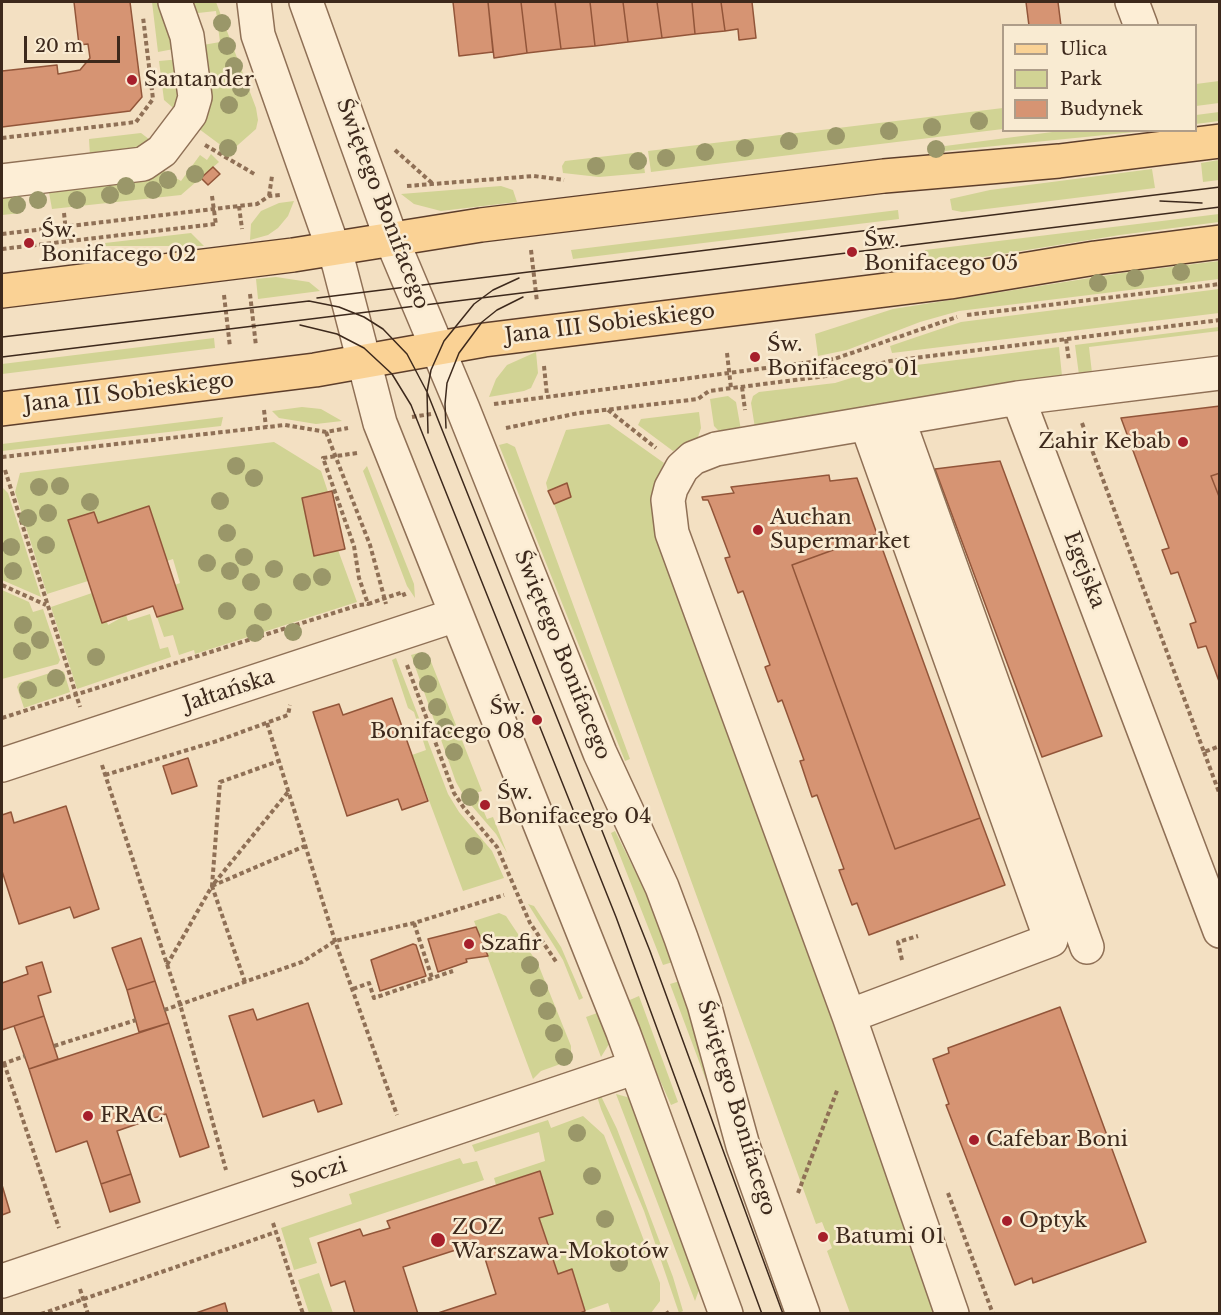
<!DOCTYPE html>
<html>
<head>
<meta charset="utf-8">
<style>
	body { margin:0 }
	#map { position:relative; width:1221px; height:1315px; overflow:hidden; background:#f3e0c2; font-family:"Libre Baskerville",serif }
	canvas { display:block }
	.frame { position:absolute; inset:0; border:3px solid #3d291c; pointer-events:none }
	.legend { position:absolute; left:1002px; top:24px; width:195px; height:108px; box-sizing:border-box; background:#f9ebd2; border:2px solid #ae9d89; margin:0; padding:8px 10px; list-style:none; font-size:18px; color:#3d291c }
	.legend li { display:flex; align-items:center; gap:12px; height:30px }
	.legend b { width:30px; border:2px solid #ae9d89 }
	.scale { position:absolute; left:24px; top:36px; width:96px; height:27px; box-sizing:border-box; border:3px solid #3d291c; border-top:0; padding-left:8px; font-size:18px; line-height:21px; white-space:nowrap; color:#3d291c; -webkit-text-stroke:4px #f9ebd2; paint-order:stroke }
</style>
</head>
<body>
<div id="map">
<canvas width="1221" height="1315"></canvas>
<div class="frame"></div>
<ul class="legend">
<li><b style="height:8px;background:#fad295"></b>Ulica</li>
<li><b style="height:16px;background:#d1d394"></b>Park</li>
<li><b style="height:16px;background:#d69473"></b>Budynek</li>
</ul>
<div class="scale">20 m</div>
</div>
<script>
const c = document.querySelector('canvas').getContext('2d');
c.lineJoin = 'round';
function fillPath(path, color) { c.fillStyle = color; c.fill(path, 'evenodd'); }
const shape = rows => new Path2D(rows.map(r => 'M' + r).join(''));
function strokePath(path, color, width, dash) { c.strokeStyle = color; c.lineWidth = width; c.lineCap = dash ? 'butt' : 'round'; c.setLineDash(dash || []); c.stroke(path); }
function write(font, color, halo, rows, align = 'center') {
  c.font = font + ' "Libre Baskerville",serif'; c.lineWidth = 5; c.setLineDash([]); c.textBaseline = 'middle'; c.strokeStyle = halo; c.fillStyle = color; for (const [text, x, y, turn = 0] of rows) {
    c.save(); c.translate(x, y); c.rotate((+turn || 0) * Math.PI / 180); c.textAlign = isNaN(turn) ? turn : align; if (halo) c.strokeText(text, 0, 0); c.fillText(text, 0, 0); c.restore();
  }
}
fillPath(shape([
	[152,2,168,2,179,48,158,52],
	[186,2,216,2,256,108,258,120,256,129,230,152,195,126,203,45,220,42,216,11,198,13,189,8],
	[181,59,178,112,164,100,159,61],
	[1219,81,1219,103,1196,106,1196,84],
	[1003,108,1003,129,651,172,648,151],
	[1219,112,1219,121,1196,124,1196,115],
	[1060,131,1145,131,945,151,945,146],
	[141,133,154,143,151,147,90,156,89,139],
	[642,152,645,173,599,177,563,173,562,166,565,161],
	[211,154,219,162,181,195,52,209,48,187,159,168,181,181,200,155,207,160],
	[1219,160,1219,180,1203,182,1201,163],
	[1152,169,1155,188,962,212,952,210,950,199,990,190],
	[501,186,513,190,517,202,441,211,414,204,401,194],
	[19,191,21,213,2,215,2,193],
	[294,201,288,216,278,228,268,235,250,240,251,224,261,211,279,203],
	[898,210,899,219,573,259,571,250],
	[1219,214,1219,222,1120,235,927,266,925,250],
	[191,233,204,246,105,246,105,243],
	[1219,261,1219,279,959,311,920,322,847,350,818,356,815,334,893,309,1122,273],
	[276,277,309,282,320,291,258,299,256,279],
	[1219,289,1219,313,892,353,890,346,961,322],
	[1219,327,1219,331,1089,347,1092,373,1079,375,1075,345],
	[214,338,215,348,2,374,2,364],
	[1059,347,1062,376,990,385,755,428,751,403,753,396,759,392,835,383,877,370],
	[536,352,538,373,531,388,524,391,489,397,496,379,507,365],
	[728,396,736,402,741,430,720,432,714,426,710,399],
	[302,407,321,409,342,421,316,424,279,418,272,411],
	[699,412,701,428,698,437,673,451,638,425,641,419],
	[223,417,221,426,2,451,2,444],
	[609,424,664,463,656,480,652,506,655,537,939,1313,850,1313,827,1251,832,1248,822,1222,816,1224,554,504,571,497,567,484,548,491,546,483,566,430],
	[274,442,321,471,328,492,302,498,314,555,338,550,357,602,195,654,194,650,179,655,173,635,164,637,157,617,183,609,175,585,180,583,173,559,167,561,149,506,98,523,94,512,69,520,88,581,47,594,15,492,20,473],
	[507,443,515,447,630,759,625,761,499,445],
	[367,466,414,584,415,598,407,586,363,471],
	[2,487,8,493,41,597,2,580],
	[2,590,29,602,33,612,43,609,60,660,58,664,2,679],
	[92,593,102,623,107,622,108,625,126,615,128,621,150,614,160,649,168,647,171,657,77,689,51,607],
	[418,653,430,659,482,791,476,793,487,819,493,817,507,853,496,834,465,798,456,782,411,655],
	[396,658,448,794,459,812,492,851,504,878,463,891,412,755,426,750,414,712,408,708,392,660],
	[59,670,64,672,70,692,24,708,17,687,19,683],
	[615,831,653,907,676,961,663,965,611,833],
	[528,904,534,906,561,947,583,998,579,1000,563,960],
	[499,913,506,916,538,964,571,1046,571,1053,566,1062,541,1071,533,1079,474,921],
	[683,980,710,1078,706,1080,670,984],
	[639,996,678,1102,671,1105,625,1002],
	[600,1012,609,1035,609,1044,601,1057,586,1017],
	[600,1094,617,1129,673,1277,683,1311,679,1313,644,1211,601,1109,597,1096],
	[616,1094,627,1097,634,1103,701,1284,695,1301],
	[583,1116,604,1135,660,1283,660,1301,651,1313,611,1313,608,1303,585,1311,572,1269,558,1274,539,1218,553,1213,540,1171,496,1185,494,1178,545,1161,539,1132,475,1152,472,1145,548,1120,551,1128],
	[460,1158,463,1164,477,1161,484,1180,309,1238,317,1263,294,1270,281,1228,352,1204,349,1194],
	[319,1273,324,1288,333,1313,309,1313,298,1280]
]), '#d1d394');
const building = shape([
	[74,2,130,2,142,97,130,111,2,127,2,71,57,65,58,74,80,70,90,58,88,44,79,45,74,2],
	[453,2,488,2,493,52,459,56,453,2],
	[488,2,521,2,527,53,494,58,488,2],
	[521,2,555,2,561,49,527,53,521,2],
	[555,2,590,2,595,46,561,49,555,2],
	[590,2,623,2,628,42,595,46,590,2],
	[623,2,657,2,662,38,628,42,623,2],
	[657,2,692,2,695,34,662,38,657,2],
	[692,2,721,2,725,31,695,34,692,2],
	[721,2,752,2,756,38,739,40,738,29,725,31,721,2],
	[1026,2,1058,2,1061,26,1029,26,1026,2],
	[213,167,220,174,208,185,201,178,213,167],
	[1220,406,1220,473,1211,476,1220,499,1220,684,1206,646,1198,648,1190,624,1196,622,1178,572,1171,574,1162,550,1169,548,1121,418,1220,406],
	[1000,461,1102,736,1042,757,935,469,1000,461],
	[1220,473,1220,499,1211,476,1220,473],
	[829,475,830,481,857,478,877,534,792,565,895,849,980,818,1005,885,869,935,857,903,852,905,839,870,844,869,817,795,812,797,800,761,804,760,782,700,778,702,765,667,770,665,743,591,738,593,725,558,730,557,711,507,708,500,703,500,702,497,734,493,731,487,829,475],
	[567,483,571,497,554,504,548,491,567,483],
	[332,491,345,549,314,556,302,498,332,491],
	[149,506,183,609,157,617,153,606,102,623,68,520,94,512,98,523,149,506],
	[877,534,980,818,895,849,792,565,877,534],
	[392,698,428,801,402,810,398,799,347,816,313,712,339,704,343,715,392,698],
	[188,758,197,786,172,794,163,766,188,758],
	[66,806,99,909,74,918,70,907,19,924,2,871,2,815,11,812,14,823,66,806],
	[476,927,488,956,466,959,467,962,438,972,428,939,476,927],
	[141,938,155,981,127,990,112,948,141,938],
	[413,944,416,945,426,976,380,991,371,960,413,944],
	[42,962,51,992,38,996,44,1016,2,1030,2,983,28,974,26,967,42,962],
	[155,981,169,1023,139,1032,127,990,155,981],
	[308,1003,342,1104,318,1112,314,1100,263,1117,229,1016,253,1009,257,1020,308,1003],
	[1060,1007,1146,1242,1033,1283,1032,1278,1015,1285,946,1105,949,1104,933,1059,949,1053,948,1048,1060,1007],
	[44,1016,58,1059,29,1069,14,1026,44,1016],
	[169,1023,209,1147,180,1157,166,1114,117,1131,131,1174,101,1184,87,1141,56,1152,29,1069,169,1023],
	[540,1171,553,1214,539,1218,558,1274,572,1269,585,1311,578,1314,435,1314,496,1294,483,1252,469,1257,465,1247,403,1267,418,1314,355,1314,345,1281,331,1286,318,1243,360,1229,363,1236,390,1228,387,1221,540,1171],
	[131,1174,140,1202,110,1212,101,1184,131,1174],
	[2,1185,10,1212,2,1215,2,1185],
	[225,1303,228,1314,193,1314,225,1303]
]);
fillPath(building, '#d69473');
strokePath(building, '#925539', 1.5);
const minor = shape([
	[254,2,258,35,339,265,380,423,623,1032,726,1314],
	[306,2,391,238,463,409,600,753,662,887,681,938,704,1004,743,1146,803,1314],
	[1132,2,1141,26],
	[2,181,143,164,162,151,190,114,195,97,187,36,175,2],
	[1220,373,1018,398,1220,931],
	[898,419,1087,947],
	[2,765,456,615],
	[849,1016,1051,940,867,425],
	[2,1281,636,1067],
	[952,1314,849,1016,672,533,668,500,671,488,682,468,693,458,716,449,1018,398]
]);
const major = shape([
	[2,291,293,255,481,225,884,176,1059,161,1220,141],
	[2,409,315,370,484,340,950,282,1095,258,1220,242]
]);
strokePath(minor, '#8f7056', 36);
strokePath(major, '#5d3e2b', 36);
strokePath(shape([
	[2,138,136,122,153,99,143,17],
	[205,145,256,175],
	[395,150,432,183],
	[407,186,534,176,564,180],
	[212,196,216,225],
	[269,196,272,176],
	[239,206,242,229],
	[64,213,67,241],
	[2,234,239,206,257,204,269,196,280,195],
	[2,249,215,224],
	[531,250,537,302],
	[250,294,256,346],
	[224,295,230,347],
	[967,315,1220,284],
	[1066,339,1069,361],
	[727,353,731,388],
	[544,366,547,395],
	[742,387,745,410],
	[494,404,834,359,957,317],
	[264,410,266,427],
	[608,410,656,448],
	[412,417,431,414],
	[1082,423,1204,752,1220,746],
	[506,428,579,413,698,399,709,391,834,375,890,361,1220,320],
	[326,432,370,545,386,604],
	[357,453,323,458,354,546,359,578,368,604,403,592,405,597],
	[2,457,285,425,326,432,348,428],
	[5,470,80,707],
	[2,585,46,605],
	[407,665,454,793,464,808,497,847,530,923,557,963],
	[2,718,359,605,368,604],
	[267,723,335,941,397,1115],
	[1204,752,1220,795],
	[102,765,180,1004,226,1170],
	[105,775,217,741,288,715,290,705],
	[212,886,305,846],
	[414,923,432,978],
	[902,960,898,942,918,936],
	[167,965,212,886,220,782,279,761],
	[245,982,212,886,288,792],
	[353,989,369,983,374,998,453,971],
	[164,1010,302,962,335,941,414,923,504,895],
	[54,1046,136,1020],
	[4,1063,59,1228],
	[2,1064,25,1056],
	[798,1193,838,1088],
	[948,1193,993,1314],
	[273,1223,303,1314],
	[80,1289,88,1314],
	[41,1314,276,1232],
	[666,1314,669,1312]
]), '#8f7056', 4, [4.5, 3]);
strokePath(minor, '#fdeed6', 33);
strokePath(major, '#fad295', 33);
strokePath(shape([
	[1160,201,1202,203],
	[317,298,1220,187],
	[300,325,337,334,364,348,392,374,411,405,616,917,762,1314],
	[2,337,309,301,339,307,364,317,383,329,407,354,427,392,650,951,783,1314],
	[2,357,1220,207],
	[446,428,445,404,447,383,459,353,482,322,497,310,523,297],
	[428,433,427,392,431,370,444,341,474,304,493,290,519,278]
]), '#3d291c', 1.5);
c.fillStyle = '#9a9769';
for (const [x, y] of [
	[222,23],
	[227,46],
	[234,66],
	[241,88],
	[229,105],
	[979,121],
	[932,127],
	[889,131],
	[836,136],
	[789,141],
	[228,148],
	[745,148],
	[936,149],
	[705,152],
	[666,158],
	[638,161],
	[596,166],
	[195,174],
	[168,180],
	[126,186],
	[153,190],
	[110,195],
	[38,200],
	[77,200],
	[17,205],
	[1181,272],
	[1135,278],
	[1098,283],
	[236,466],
	[254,478],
	[60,486],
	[39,487],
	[220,501],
	[90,502],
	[48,513],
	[28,518],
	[227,533],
	[46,545],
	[11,547],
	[244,557],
	[207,563],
	[274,569],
	[13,571],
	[230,571],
	[322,577],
	[251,582],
	[302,582],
	[227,611],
	[263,612],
	[23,625],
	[293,632],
	[255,633],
	[40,640],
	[22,651],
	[96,657],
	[422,661],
	[56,678],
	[428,684],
	[28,690],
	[437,707],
	[445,727],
	[454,752],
	[470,797],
	[474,846],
	[530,965],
	[539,988],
	[547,1011],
	[554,1033],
	[564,1057],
	[577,1133],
	[592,1176],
	[605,1219],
	[619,1263]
]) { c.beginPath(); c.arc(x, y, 9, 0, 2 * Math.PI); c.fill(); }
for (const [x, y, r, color] of [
	[132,80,6,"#a61f2b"],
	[29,243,6,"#a61f2b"],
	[852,252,6,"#a61f2b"],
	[755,357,6,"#a61f2b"],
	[1183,442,6,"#a61f2b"],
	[758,530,6,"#a61f2b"],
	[537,720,6,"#a61f2b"],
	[485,805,6,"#a61f2b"],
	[469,944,6,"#a61f2b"],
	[88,1116,6,"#a61f2b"],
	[974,1140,6,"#a61f2b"],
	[1007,1221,6,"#a61f2b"],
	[823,1237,6,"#a61f2b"],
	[438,1240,8,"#a61f2b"]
]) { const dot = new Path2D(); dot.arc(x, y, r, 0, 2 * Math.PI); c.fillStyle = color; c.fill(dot); strokePath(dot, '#f9ebd2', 2); }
write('21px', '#3d291c', '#f9ebd2', [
	["Santander",144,80],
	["Św.",41,231],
	["Bonifacego 02",41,255],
	["Św.",864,240],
	["Bonifacego 05",864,264],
	["Św.",767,345],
	["Bonifacego 01",767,369],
	["Zahir Kebab",1171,442,"right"],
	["Auchan",770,518],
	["Supermarket",770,542],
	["Św.",525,708,"right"],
	["Bonifacego 08",525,732,"right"],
	["Św.",497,793],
	["Bonifacego 04",497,817],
	["Szafir",481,944],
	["FRAC",100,1116],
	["Cafebar Boni",986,1140],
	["Optyk",1019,1221],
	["ZOZ",452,1228],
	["Warszawa-Mokotów",452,1252],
	["Batumi 01",835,1237]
], 'left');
write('21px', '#3d291c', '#f9ebd2', [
	["Świętego Bonifacego",382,204,69],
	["Jana III Sobieskiego",610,324,-7],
	["Jana III Sobieskiego",129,393,-7],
	["Egejska",1084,570,69],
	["Świętego Bonifacego",562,655,68],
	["Jałtańska",229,691,-18],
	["Świętego Bonifacego",736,1108,73],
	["Soczi",319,1174,-18]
]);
</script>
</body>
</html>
